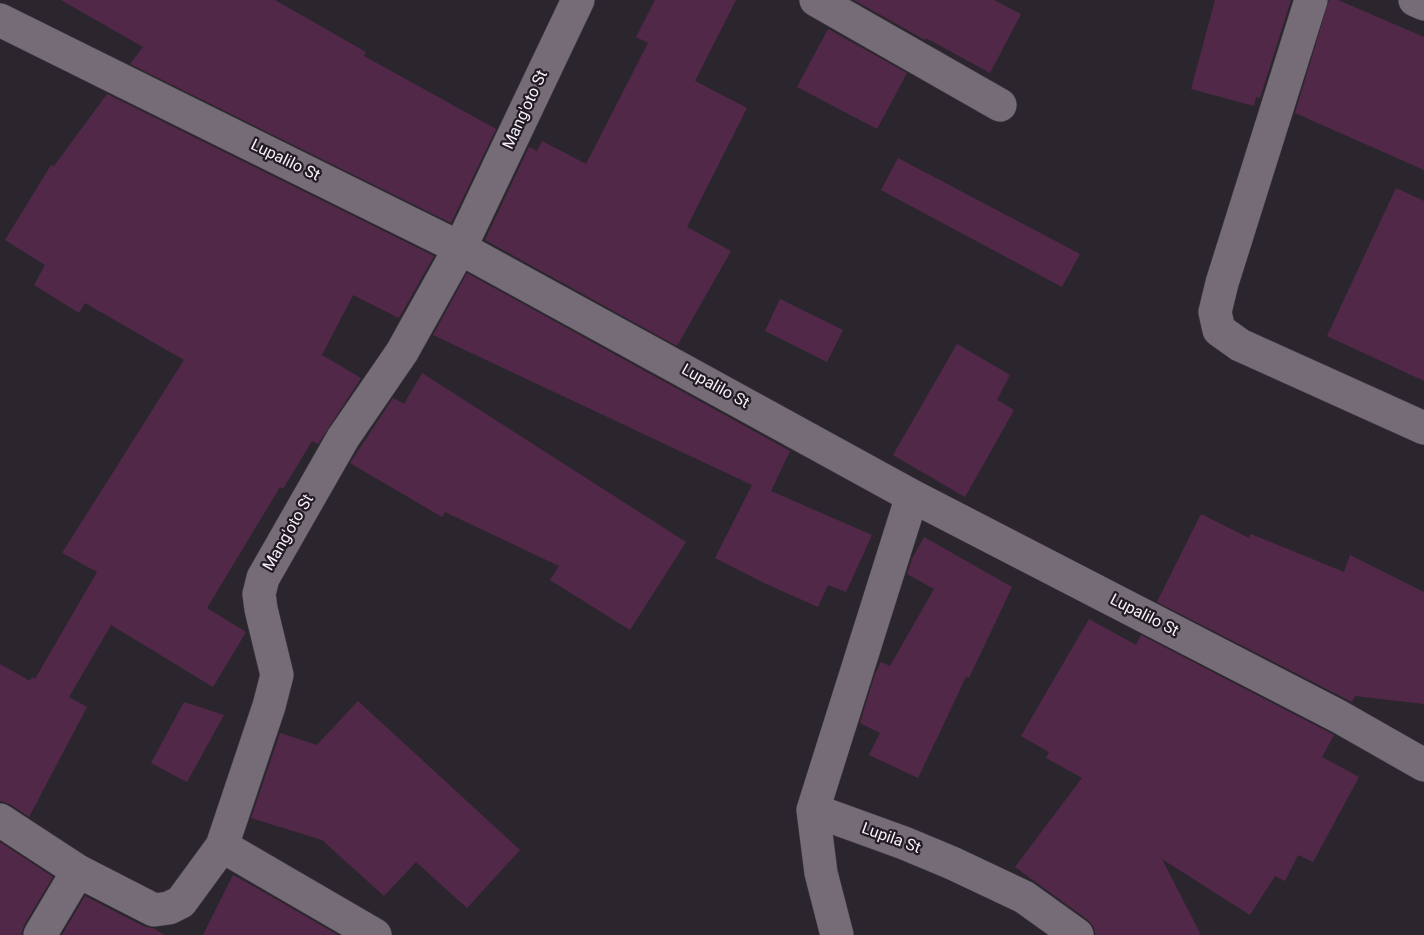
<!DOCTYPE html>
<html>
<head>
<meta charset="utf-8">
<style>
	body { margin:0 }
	canvas { display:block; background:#2b252e }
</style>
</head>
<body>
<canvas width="1424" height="935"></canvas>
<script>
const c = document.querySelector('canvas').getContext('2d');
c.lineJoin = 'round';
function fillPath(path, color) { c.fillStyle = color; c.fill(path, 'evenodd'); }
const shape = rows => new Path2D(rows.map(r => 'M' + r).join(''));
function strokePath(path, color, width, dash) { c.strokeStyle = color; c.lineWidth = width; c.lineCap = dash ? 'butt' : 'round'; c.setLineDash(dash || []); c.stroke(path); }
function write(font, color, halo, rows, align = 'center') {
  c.font = font + ' Roboto,sans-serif'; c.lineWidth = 4.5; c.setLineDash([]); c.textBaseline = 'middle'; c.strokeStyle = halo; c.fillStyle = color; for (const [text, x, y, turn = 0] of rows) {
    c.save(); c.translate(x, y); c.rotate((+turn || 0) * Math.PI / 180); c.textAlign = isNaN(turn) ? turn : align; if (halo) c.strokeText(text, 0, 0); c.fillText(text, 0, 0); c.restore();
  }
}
fillPath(shape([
	[61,0,275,0,366,52,364,56,496,129,451,223,130,64,143,47],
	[655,0,736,0,695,81,747,108,687,227,731,251,677,346,485,240,529,147,537,151,542,141,586,164,648,43,636,37],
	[854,0,994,0,1021,14,990,73,926,38,925,40],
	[1215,0,1291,0,1260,98,1256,97,1254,106,1191,89],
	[1329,0,1338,0,1424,37,1424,170,1295,113],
	[828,29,907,73,877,129,797,87],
	[107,94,434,256,399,318,353,295,322,355,361,378,318,444,312,441,283,489,280,487,207,608,246,632,213,687,111,625,69,697,87,707,29,817,10,804,0,801,0,664,30,681,32,677,35,679,97,572,62,553,184,360,85,303,79,313,34,285,45,265,5,240,51,165,54,166],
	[898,158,1080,254,1062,287,881,190],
	[1396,188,1424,201,1424,381,1327,336],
	[467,273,790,451,771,491,872,535,846,592,828,585,818,607,764,583,715,558,752,485,433,335],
	[780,299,843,330,827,362,765,331],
	[957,344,1010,375,997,400,1014,410,965,497,893,455],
	[422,373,686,542,630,630,550,580,559,566,445,512,442,517,350,463,393,398,404,404],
	[1201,514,1249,538,1251,534,1344,572,1350,555,1424,592,1424,704,1355,696,1352,702,1157,602],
	[924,537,1012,587,969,678,966,677,918,778,869,755,880,733,860,723,875,674,881,662,890,666,934,589,907,574,912,559],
	[1089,619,1136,645,1141,635,1334,735,1322,757,1359,777,1313,862,1298,855,1285,881,1275,876,1250,915,1162,859,1201,935,1095,935,1094,927,1088,920,1015,867,1082,778,1046,758,1049,752,1021,736],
	[358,701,520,850,467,908,416,862,384,896,322,840,251,818,280,733,317,745],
	[184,702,224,715,187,782,151,763],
	[0,842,53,877,24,925,21,935,0,935],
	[233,875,253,886,338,935,203,935],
	[85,896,145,927,153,928,165,935,62,935]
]), '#522848');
const minor = shape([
	[816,0,1000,105],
	[1311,0,1222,283,1215,312,1219,330,1240,345,1424,428],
	[1415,0,1424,4],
	[0,20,460,248,912,496,1338,716,1424,765],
	[813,810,912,496],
	[0,820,78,871,154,910,169,908,181,902,222,846,269,706,277,675,261,609,259,594,263,578,343,438,402,352,460,248,578,0],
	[222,846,375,935],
	[40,935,78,871],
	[837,935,821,873,813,810,904,843,952,863,1024,897,1077,935]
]);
strokePath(minor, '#464048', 34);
strokePath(minor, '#756c77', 33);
write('16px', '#f7f2f8', '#221b24', [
	["Mang'oto St",526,110,-65],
	["Lupalilo St",285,161,26],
	["Lupalilo St",715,387,29],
	["Mang'oto St",289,533,-60],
	["Lupalilo St",1144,616,27],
	["Lupila St",891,839,20]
]);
</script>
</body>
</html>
